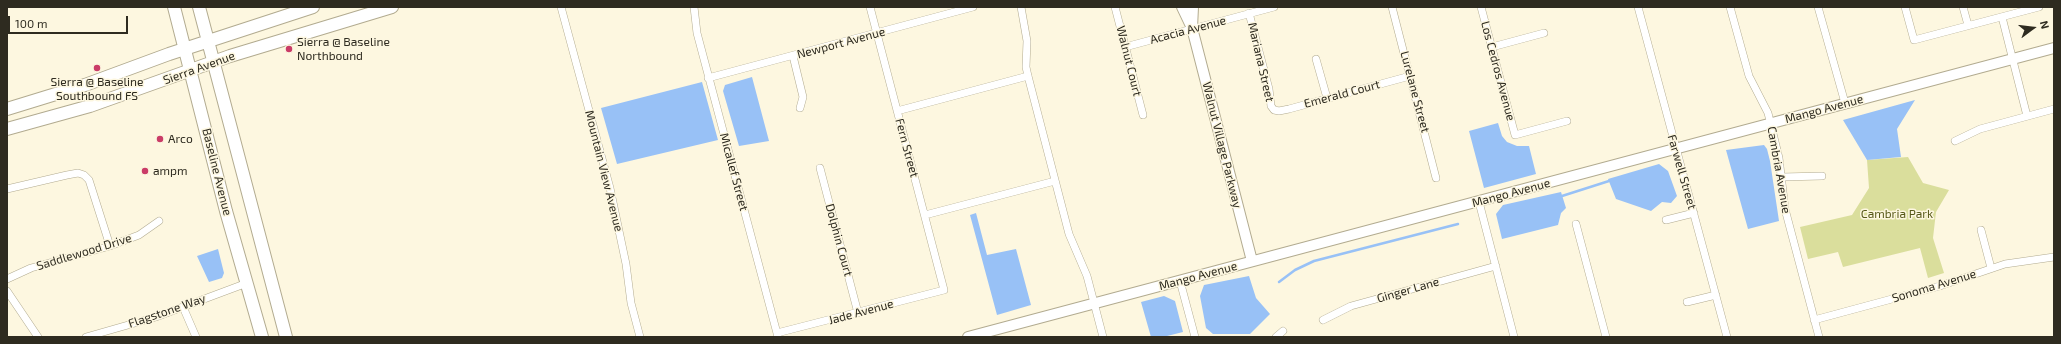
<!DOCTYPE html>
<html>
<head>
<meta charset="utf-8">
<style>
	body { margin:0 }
	#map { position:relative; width:2061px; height:344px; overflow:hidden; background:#fdf7e0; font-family:"Exo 2",sans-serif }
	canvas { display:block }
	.frame { position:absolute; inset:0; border:8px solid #2e2b20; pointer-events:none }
	.north { position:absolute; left:2013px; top:8px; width:40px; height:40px; -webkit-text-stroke:3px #fdf7e0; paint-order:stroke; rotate:75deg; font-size:11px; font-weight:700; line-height:16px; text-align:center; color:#2e2b20 }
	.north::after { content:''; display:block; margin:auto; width:14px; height:18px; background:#2e2b20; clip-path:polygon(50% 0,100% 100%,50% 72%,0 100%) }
	.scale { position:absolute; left:8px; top:16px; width:120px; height:18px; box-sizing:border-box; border:2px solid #2e2b20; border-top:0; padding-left:5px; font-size:12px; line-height:14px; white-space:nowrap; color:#2e2b20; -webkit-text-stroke:3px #fdf7e0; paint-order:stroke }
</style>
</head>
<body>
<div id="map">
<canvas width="2061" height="344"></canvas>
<div class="frame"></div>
<div class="north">N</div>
<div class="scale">100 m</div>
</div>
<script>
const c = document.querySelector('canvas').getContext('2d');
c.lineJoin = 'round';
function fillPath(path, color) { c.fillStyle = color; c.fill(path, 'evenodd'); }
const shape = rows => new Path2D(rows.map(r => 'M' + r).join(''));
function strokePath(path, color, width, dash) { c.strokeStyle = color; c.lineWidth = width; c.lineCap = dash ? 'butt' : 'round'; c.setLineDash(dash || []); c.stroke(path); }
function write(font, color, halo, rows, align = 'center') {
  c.font = font + ' "Exo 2",sans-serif'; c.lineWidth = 3; c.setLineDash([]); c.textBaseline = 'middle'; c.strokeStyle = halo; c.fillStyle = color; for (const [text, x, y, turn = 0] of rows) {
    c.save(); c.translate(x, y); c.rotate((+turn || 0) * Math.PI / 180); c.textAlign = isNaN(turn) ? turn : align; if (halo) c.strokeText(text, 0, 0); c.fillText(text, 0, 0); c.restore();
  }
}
fillPath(shape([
	[1908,157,1923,183,1949,190,1936,212,1933,238,1944,273,1928,278,1920,248,1843,267,1838,252,1808,259,1800,227,1852,215,1869,188,1867,160]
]), '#dade9c');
fillPath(shape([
	[752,77,769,141,739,146,723,91,725,85],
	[702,82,718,140,617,164,601,108],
	[1915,100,1897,129,1901,157,1867,160,1843,120],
	[1498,123,1502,136,1507,142,1517,146,1529,146,1536,174,1484,188,1469,131],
	[1764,145,1767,149,1770,161,1779,221,1748,229,1726,150],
	[1659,164,1668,171,1677,196,1671,203,1662,202,1651,211,1616,199,1608,179],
	[1561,192,1566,208,1561,213,1558,225,1502,239,1496,214,1503,205],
	[976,213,987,255,1016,249,1031,305,997,315,970,215],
	[218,249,224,273,222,278,209,282,197,256],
	[1249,276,1256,298,1270,314,1250,334,1213,334,1206,328,1200,296,1204,285],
	[1164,296,1175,301,1183,332,1163,337,1151,337,1141,302]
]), '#98c1f6');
strokePath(shape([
	[1562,196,1609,181],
	[1279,282,1295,270,1314,261,1458,224]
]), '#98c1f6', 2.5);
const street = shape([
	[561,7,610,188,626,264,631,303,640,337],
	[694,7,697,33,778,337],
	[1021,7,1027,41,1026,67,1028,76,1069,234,1087,276,1103,337],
	[1115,7,1143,115],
	[1392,7,1436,178],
	[1481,7,1515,135,1567,121],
	[1638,7,1727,337],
	[1730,7,1749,76,1768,113,1779,158,1785,209,1819,337],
	[1818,7,1845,103],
	[1905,7,1914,40,2039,7],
	[1963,7,1968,25],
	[1249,13,1269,89,1271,106,1274,110,1279,111,1289,109,1410,76],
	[2002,17,2027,116],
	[1125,47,1274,7],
	[1492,47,1544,33],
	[793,56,803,97,800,108],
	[1316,59,1327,98],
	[708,78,973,7],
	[897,111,1028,76],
	[1955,141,1980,129,2054,109],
	[820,168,858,313],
	[1782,177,1822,176],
	[7,189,67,175,78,173,84,175,89,180,110,246],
	[1479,202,1514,337],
	[925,215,1055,181],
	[1666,220,1694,213],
	[1576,224,1606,337],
	[1981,230,1991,268],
	[7,279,31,268,110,246,139,235,159,221],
	[1180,281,1195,337],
	[7,291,38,337],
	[1687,302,1716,295],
	[183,307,196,337],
	[1323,320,1351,306,1496,266],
	[1814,320,1940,286,2005,264,2054,257],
	[777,333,944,290,870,7],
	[86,337,156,317,247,283],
	[1276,337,1283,331]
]);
const secondary = shape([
	[1182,7,1192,28,1252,261],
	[1192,28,1193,7],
	[968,337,2054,48]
]);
const primary = shape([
	[174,7,226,211,262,337],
	[199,7,286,337],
	[7,109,85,85,169,54,313,7],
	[7,129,90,106,230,56,392,7]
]);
strokePath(street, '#b2ab90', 8);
strokePath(secondary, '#b2ab90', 12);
strokePath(primary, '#b2ab90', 14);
strokePath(street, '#fff', 7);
strokePath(secondary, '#fff', 10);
strokePath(primary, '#fff', 12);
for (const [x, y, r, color] of [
	[289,49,4,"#ca3c67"],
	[97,68,4,"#ca3c67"],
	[160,139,4,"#ca3c67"],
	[145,171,4,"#ca3c67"]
]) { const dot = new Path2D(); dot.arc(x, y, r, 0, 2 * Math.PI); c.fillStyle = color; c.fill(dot); strokePath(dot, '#fdf7e0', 1.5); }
write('12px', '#2e2b20', '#fdf7e0', [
	["Acacia Avenue",1188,30,-15],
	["Newport Avenue",841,43,-15],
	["Walnut Court",1129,61,76],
	["Mariana Street",1261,62,77],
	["Sierra Avenue",199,68,-20],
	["Los Cedros Avenue",1498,71,75],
	["Lurelane Street",1415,92,75],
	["Emerald Court",1342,94,-15],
	["Mango Avenue",1824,109,-15],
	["Walnut Village Parkway",1222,145,76],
	["Fern Street",907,148,75],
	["Cambria Avenue",1779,170,80],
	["Mountain View Avenue",604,171,76],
	["Baseline Avenue",217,172,76],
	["Micallef Street",734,172,75],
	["Farwell Street",1682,172,74],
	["Mango Avenue",1511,193,-15],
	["Dolphin Court",839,240,75],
	["Saddlewood Drive",84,252,-17],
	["Mango Avenue",1198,276,-15],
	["Sonoma Avenue",1934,286,-17],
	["Ginger Lane",1408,290,-16],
	["Flagstone Way",167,311,-19],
	["Jade Avenue",861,312,-15]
]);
write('12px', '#2e2b20', '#fdf7e0', [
	["Sierra @ Baseline",297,42],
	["Northbound",297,56],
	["Sierra @ Baseline",97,82,"center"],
	["Southbound FS",97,96,"center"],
	["Arco",168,139],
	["ampm",153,171]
], 'left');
write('12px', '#575919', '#fdf7e0', [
	["Cambria Park",1897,214]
]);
</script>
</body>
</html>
